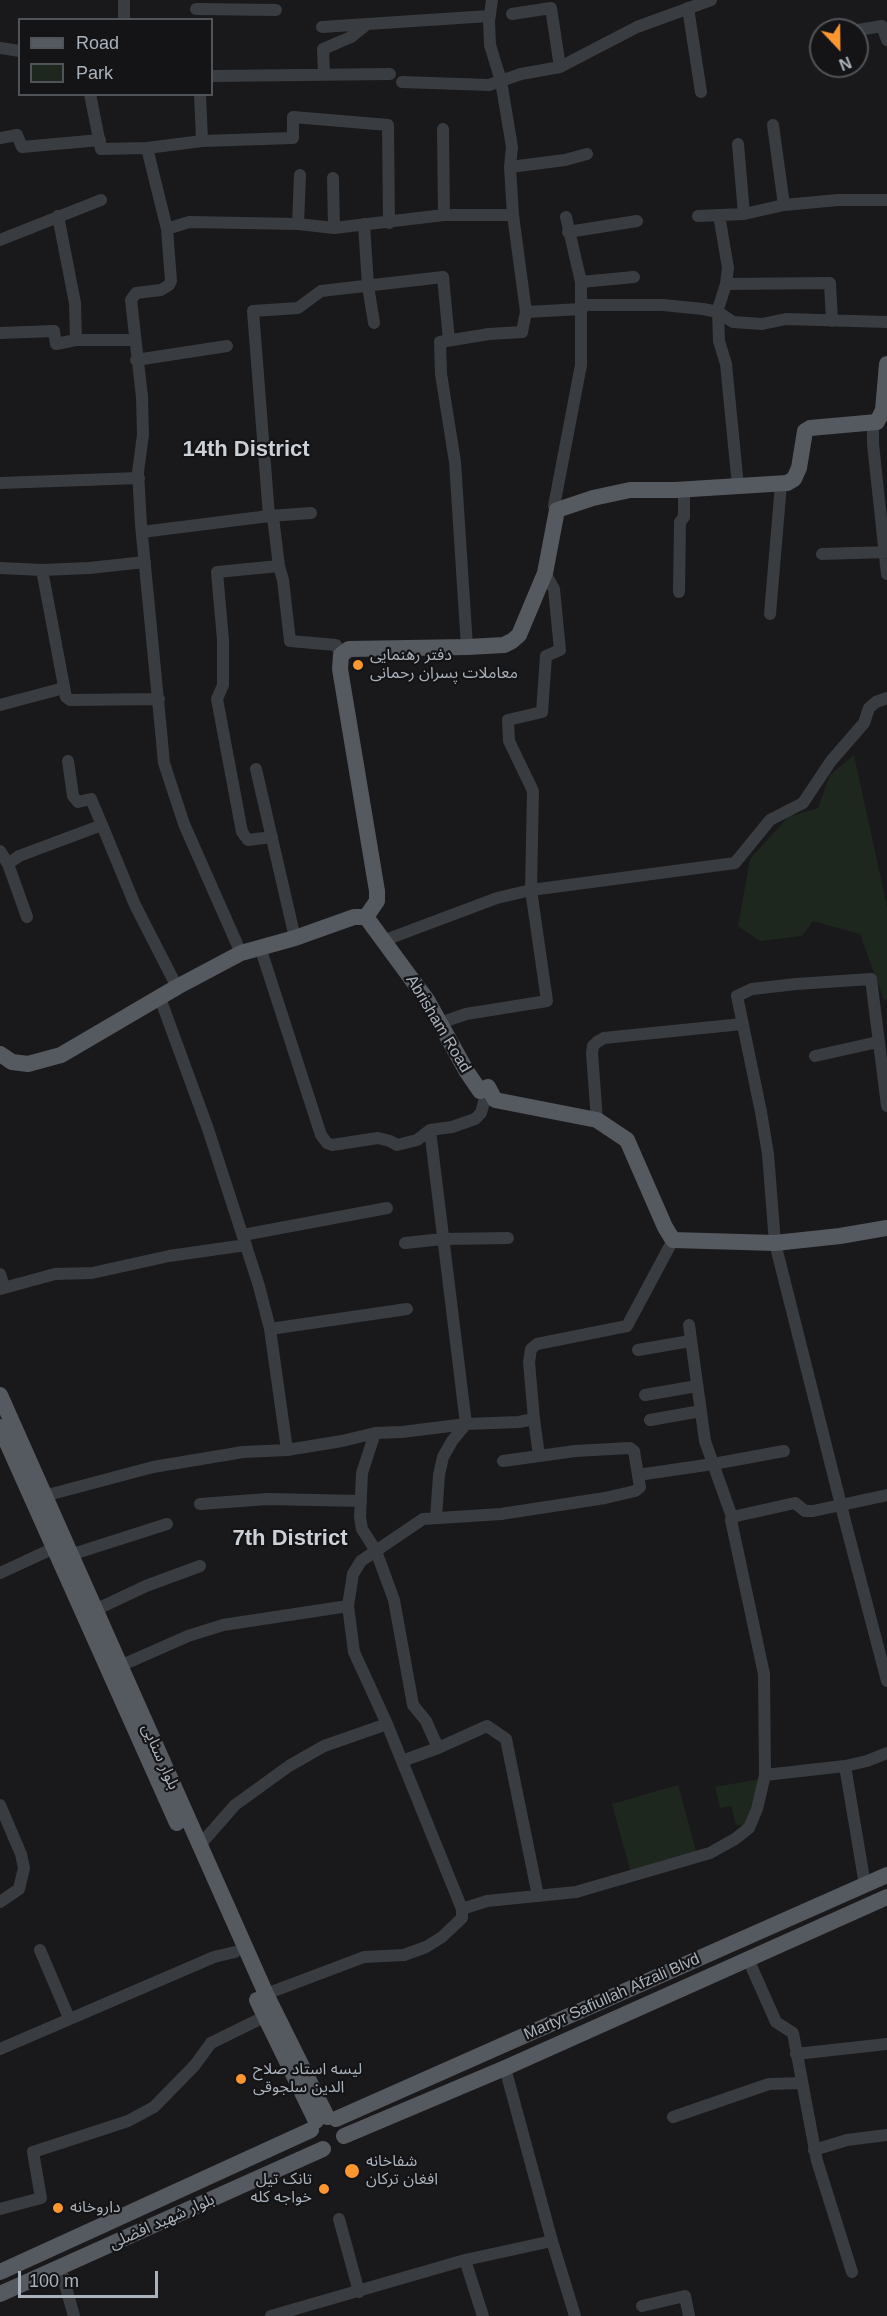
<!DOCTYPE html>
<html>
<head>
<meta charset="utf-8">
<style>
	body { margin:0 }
	#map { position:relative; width:887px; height:2316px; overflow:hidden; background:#19191b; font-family:Helvetica,sans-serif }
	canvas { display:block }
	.legend { position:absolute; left:18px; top:18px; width:195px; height:78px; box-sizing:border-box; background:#141416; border:2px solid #505358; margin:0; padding:8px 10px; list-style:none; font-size:18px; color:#aab2bc }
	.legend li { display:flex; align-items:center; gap:12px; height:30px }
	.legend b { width:30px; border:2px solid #505358 }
	.north { position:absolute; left:809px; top:18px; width:60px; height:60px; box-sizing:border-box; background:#141416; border:2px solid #505358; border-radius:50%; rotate:158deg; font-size:16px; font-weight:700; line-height:24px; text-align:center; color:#aab2bc }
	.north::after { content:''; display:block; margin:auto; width:21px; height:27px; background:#fd962e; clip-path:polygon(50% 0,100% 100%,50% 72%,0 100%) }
	.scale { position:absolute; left:18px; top:2271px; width:140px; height:27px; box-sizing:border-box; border:3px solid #aab2bc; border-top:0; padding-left:8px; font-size:18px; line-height:21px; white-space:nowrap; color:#aab2bc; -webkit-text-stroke:4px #141416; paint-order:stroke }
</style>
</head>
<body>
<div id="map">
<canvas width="887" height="2316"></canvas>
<ul class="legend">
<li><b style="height:8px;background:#555960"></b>Road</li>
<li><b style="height:16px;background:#1e271e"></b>Park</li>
</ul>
<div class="north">N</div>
<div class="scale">100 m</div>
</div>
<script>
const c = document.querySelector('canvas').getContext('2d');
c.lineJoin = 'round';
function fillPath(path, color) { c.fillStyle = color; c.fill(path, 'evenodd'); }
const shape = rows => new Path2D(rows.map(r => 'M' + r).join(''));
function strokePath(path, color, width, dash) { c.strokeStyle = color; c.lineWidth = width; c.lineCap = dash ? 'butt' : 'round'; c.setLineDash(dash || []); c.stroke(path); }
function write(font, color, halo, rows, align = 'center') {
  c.font = font + ' Helvetica,"Noto Sans Arabic",sans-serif'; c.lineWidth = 4.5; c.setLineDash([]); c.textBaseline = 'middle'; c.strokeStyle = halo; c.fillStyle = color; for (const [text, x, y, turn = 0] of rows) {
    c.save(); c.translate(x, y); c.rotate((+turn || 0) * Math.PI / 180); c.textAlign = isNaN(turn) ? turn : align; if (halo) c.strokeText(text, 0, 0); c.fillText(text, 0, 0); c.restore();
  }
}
fillPath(shape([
	[854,755,887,907,887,999,884,1000,860,934,813,921,802,936,760,941,738,926,750,859,788,817,818,808,830,775],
	[760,1779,745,1826,736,1825,731,1806,720,1808,715,1787],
	[678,1785,697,1855,631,1873,612,1804]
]), '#1e271e');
strokePath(shape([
	[124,0,124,20],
	[492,0,489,21,490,45,501,81,512,147,510,167,513,215,526,312,581,309,581,365,554,506,557,510],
	[688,8,701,92],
	[196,9,276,10],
	[512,14,551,8,560,67],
	[322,27,489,16],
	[858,30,882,26,887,40],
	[0,48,20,51],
	[324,73,323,49,351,37,367,24],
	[212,76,390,74],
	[402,82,489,85,521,74,560,67,637,27,711,0],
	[90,94,101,149,147,148,167,229,171,281,169,285,161,290,136,293,131,300,142,397,143,435,138,472,141,525,161,731,164,763,184,824,241,953],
	[200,94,202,141],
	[773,125,784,205],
	[443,129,444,215],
	[0,138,17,135,22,147,100,140],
	[738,144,744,214],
	[147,148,202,141,293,138,293,117,388,125,389,223],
	[510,167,565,160,587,154],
	[333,178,334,228],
	[719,215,728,268,726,284,718,309,719,341,726,364,738,486],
	[58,216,75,303,76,340],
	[698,216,744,214,784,205,838,200,887,200],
	[566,217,581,282,581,309,586,305,663,305,703,309,718,312,733,322,762,324,786,319,887,322],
	[298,224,300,175],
	[364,224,368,286,374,323],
	[167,229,189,222,298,224,334,228,444,215,513,215],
	[568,232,637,221],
	[0,240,101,200],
	[581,282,634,277],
	[726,284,830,283,832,321],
	[0,333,54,331,56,344,76,340,135,340],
	[136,360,227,346],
	[873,424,873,444,887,574],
	[0,483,139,478],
	[269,516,253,311,298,308,321,291,443,277,449,340],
	[273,517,279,566,283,580,290,641,336,645,341,655],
	[142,532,269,516,311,513],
	[822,554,887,552],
	[0,568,42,570,89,568,145,562],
	[42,570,66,697,70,700,159,699],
	[679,592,680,522,684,517,684,489],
	[770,614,781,484],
	[467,647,455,462,441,374,440,342,489,334,522,332,526,312],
	[0,705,64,688],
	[68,761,73,796,78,802,91,799,102,825],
	[256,769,295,938],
	[272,837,248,840,242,832,217,699,223,685,223,640,217,572,279,566],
	[0,851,8,864,19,856,102,825,135,905,177,987],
	[8,864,27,917],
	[385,940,497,898,531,890,735,863,770,820,803,803,831,761,864,723,869,708,876,702,887,698],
	[260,947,321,1135,327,1143,332,1145,378,1138,390,1141,397,1145,417,1140,430,1130,452,1127,475,1119,481,1113,488,1087],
	[160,998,208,1129,259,1286,270,1329,287,1450],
	[440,1023,466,1014,547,1001,531,890,533,791,509,741,508,720,542,712,546,656,560,650,554,589,545,573],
	[815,1056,878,1042],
	[887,1106,871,979,796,984,752,989,737,996,761,1112,768,1154,775,1243,846,1525,887,1681],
	[597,1120,592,1053,593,1046,597,1042,604,1038,742,1024],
	[430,1130,466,1424,452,1441,443,1457,439,1475,436,1518],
	[243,1235,387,1208],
	[405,1243,443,1239,508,1238],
	[0,1274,4,1287],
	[0,1289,55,1274,92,1273,169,1256,246,1245],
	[270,1329,407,1309],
	[638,1350,690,1341],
	[645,1395,697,1386],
	[534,1419,539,1456],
	[650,1420,701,1411],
	[375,1433,362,1473,360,1517,362,1529,376,1551,394,1600,413,1705,426,1721,438,1748],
	[638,1475,713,1464,784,1451],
	[44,1496,153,1467,243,1452,287,1450,342,1441,375,1433,402,1432,466,1424,519,1422,534,1419,529,1362,531,1349,537,1344,627,1326,673,1240],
	[200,1504,268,1499,361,1501],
	[732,1517,795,1503,805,1511,813,1511,887,1495],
	[70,1555,167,1524],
	[0,1573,54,1548],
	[95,1610,146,1586,200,1566],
	[120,1666,188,1636,223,1625,348,1606],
	[402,1761,438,1748,487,1726,506,1739,538,1896],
	[845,1766,865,1885],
	[765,1775,845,1766,867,1761,887,1753],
	[0,1805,21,1854,24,1868,19,1889,0,1902],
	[199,1846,235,1805,289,1766,324,1746,387,1724],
	[462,1909,487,1901,576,1892,710,1853,735,1839,749,1828,757,1809,765,1775,764,1674,731,1520,732,1517,705,1441,689,1325],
	[40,1950,69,2018],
	[748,1959,776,2022,793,2033,817,2161,852,2272],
	[266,1994,364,1957,404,1955,426,1947,442,1937,462,1918,462,1909,387,1724,354,1652,348,1606,353,1574,361,1561,423,1519,501,1514,605,1498,635,1491,640,1487,634,1451,630,1448,575,1451,503,1461],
	[0,2049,214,1957,235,1952],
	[796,2054,887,2044],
	[505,2068,552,2241,575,2316],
	[673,2117,769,2084,802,2083],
	[814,2150,847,2140,887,2135],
	[0,2209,41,2198,33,2152,128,2121,154,2107,195,2065,211,2043,264,2017],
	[339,2219,359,2292],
	[465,2260,483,2316],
	[60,2267,74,2316],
	[642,2306,685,2296,689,2316],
	[271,2316,465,2260,552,2241]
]), '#393c40', 12);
strokePath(shape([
	[366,917,377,901,377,891,340,669,341,655,349,649,467,647,504,645,512,641,519,635,545,573,557,510,593,498,630,490,675,490,787,483,794,479,799,468,805,431,810,428,877,422,883,410,887,364],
	[0,1054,12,1062,28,1064,61,1055,177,987,241,953,295,938,354,917,366,917,427,1000,467,1072,480,1091,488,1087,495,1100,597,1120,627,1140,665,1227,673,1240,775,1243,840,1236,887,1228],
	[0,1395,266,1994,327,2117],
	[0,1427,177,1823],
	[257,2000,316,2121],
	[336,2119,887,1875],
	[344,2136,505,2068,887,1897],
	[0,2272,311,2130],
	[0,2294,323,2149]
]), '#555960', 16);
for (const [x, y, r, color] of [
	[358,665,6,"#fd962e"],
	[241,2079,6,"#fd962e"],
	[352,2171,8,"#fd962e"],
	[324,2189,6,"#fd962e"],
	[58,2208,6,"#fd962e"]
]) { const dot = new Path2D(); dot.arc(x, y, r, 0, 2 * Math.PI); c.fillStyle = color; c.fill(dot); strokePath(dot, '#141416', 2); }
write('16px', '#aab2bc', '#141416', [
	["دفتر رهنمایی",370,656],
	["معاملات پسران رحمانی",370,674],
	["لیسه استاد صلاح",253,2070],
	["الدین سلجوقی",253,2088],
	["شفاخانه",366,2162],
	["افغان ترکان",366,2180],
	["تانک تیل",312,2180,"right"],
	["خواجه کله",312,2198,"right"],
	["داروخانه",70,2208]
], 'left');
write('16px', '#aab2bc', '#141416', [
	["Abrisham Road",438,1024,59],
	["بلوار سنایی",160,1757,66],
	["Martyr Safiullah Afzali Blvd",612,1997,-24],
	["بلوار شهید افضلی",162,2222,-24]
]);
write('bold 22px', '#ccd1d7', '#141416', [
	["14th District",246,450],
	["7th District",290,1539]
]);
</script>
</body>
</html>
